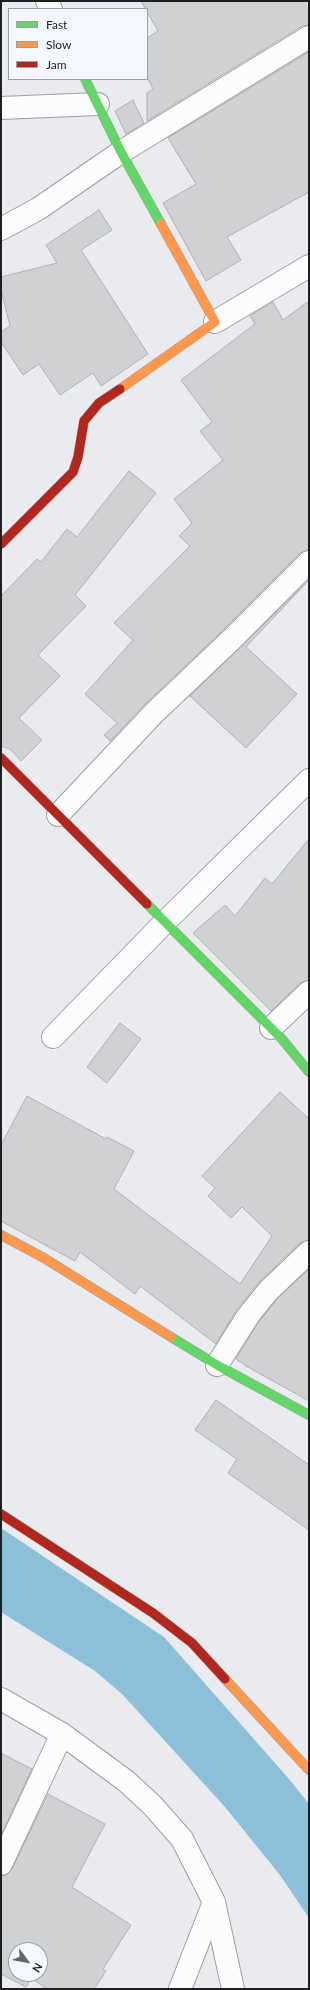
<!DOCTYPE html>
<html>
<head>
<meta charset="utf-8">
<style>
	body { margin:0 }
	#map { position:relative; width:310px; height:1990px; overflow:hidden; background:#e9ebee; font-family:Lato,sans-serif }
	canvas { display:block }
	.frame { position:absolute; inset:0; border:2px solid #1d1f21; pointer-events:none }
	.legend { position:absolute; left:8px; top:8px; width:140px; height:72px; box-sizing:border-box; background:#f3f8fe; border:1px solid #9da1a6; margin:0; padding:5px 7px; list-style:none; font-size:12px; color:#1d1f21 }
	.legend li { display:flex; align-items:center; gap:8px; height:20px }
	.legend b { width:20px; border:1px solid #9da1a6 }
	.north { position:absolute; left:8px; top:1942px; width:40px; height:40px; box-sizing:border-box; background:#f3f8fe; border:1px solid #9da1a6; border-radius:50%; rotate:122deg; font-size:11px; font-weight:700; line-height:16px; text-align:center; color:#1d1f21 }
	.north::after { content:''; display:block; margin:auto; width:14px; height:18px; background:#646669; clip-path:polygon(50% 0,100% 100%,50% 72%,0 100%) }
</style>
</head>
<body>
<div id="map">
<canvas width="310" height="1990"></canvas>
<div class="frame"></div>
<ul class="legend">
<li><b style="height:5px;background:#63d668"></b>Fast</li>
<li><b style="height:5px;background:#ff974d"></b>Slow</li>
<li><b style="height:5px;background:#b3261e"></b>Jam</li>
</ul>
<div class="north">N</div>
</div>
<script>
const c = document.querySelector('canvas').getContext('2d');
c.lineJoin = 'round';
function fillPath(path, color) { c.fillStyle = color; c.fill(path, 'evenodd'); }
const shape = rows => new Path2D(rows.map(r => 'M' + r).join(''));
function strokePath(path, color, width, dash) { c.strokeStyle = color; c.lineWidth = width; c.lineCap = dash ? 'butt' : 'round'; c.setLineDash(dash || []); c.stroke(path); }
fillPath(shape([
	[1,1528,164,1637,289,1779,309,1804,309,1918,280,1875,225,1807,123,1695,95,1671,1,1612]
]), '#8cbfd8');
const building = shape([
	[141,1,309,1,309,25,302,26,147,121,147,93,153,89,147,77,147,38,158,31,141,1],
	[309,52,309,192,227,237,241,260,206,281,163,203,196,184,168,138,309,52],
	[133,100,144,123,126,134,115,111,133,100],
	[99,210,112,230,81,250,148,354,101,386,93,373,60,395,39,364,23,375,1,342,1,332,10,326,1,290,1,277,57,263,46,245,99,210],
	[309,301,309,550,300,553,223,630,145,704,110,741,104,735,117,723,85,694,133,640,114,623,190,546,179,536,192,523,174,499,223,460,200,431,212,422,181,380,255,324,250,316,273,302,283,320,309,301],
	[129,471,156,493,75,595,86,606,38,655,60,676,19,718,42,740,21,761,10,749,1,746,1,596,37,559,41,562,67,529,77,537,129,471],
	[309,580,246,647,297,694,246,748,190,696,309,580],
	[309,839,309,980,300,983,271,1011,193,933,225,905,235,916,265,878,272,884,309,839],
	[120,1023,141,1039,107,1083,87,1067,120,1023],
	[280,1092,309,1119,309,1240,300,1243,258,1283,237,1309,216,1344,140,1286,135,1294,80,1252,75,1261,1,1221,1,1145,27,1096,106,1139,107,1137,134,1151,114,1189,240,1284,272,1236,242,1207,231,1218,208,1196,215,1188,202,1176,280,1092],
	[309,1269,309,1401,246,1366,236,1359,258,1323,277,1299,309,1269],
	[216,1400,309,1465,309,1530,228,1473,237,1459,195,1430,216,1400],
	[1,1753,32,1769,1,1835,1,1753],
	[48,1794,105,1824,72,1887,131,1925,103,1969,106,1971,94,1989,47,1989,31,1978,26,1987,1,1974,1,1876,8,1874,12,1869,48,1794],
	[16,1950,40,1950,40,1974,16,1974,16,1950]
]);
fillPath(building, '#cfd1d3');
strokePath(building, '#afb1b3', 1);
const street = shape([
	[47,1,51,9],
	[1,108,98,104],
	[1,229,38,209,121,152,309,37],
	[215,322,309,266],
	[58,815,154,713,232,639,309,562],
	[271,1028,309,992],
	[53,1037,165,922,309,780],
	[217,1365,248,1316,268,1291,309,1252],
	[1,1699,62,1734,126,1781,152,1805,182,1839,214,1902,233,1989],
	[1,1864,62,1734],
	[180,1989,214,1902]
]);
const fast = shape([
	[85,79,121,152,161,224],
	[147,904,282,1039,309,1072],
	[171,1337,217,1365,309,1415]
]);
const slow = shape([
	[120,389,215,322,161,224],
	[1,1235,44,1258,171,1337],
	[225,1679,309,1770]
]);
const jam = shape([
	[1,544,73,472,78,457,84,421,99,403,120,389],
	[1,758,147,904],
	[1,1514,153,1613,192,1643,225,1679]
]);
strokePath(street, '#9ea0a2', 24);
strokePath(fast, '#9ea0a2', 10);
strokePath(slow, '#9ea0a2', 10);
strokePath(jam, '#9ea0a2', 10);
strokePath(street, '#fcfcfc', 22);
strokePath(fast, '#63d668', 9);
strokePath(slow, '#ff974d', 9);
strokePath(jam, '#b3261e', 9);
</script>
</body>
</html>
